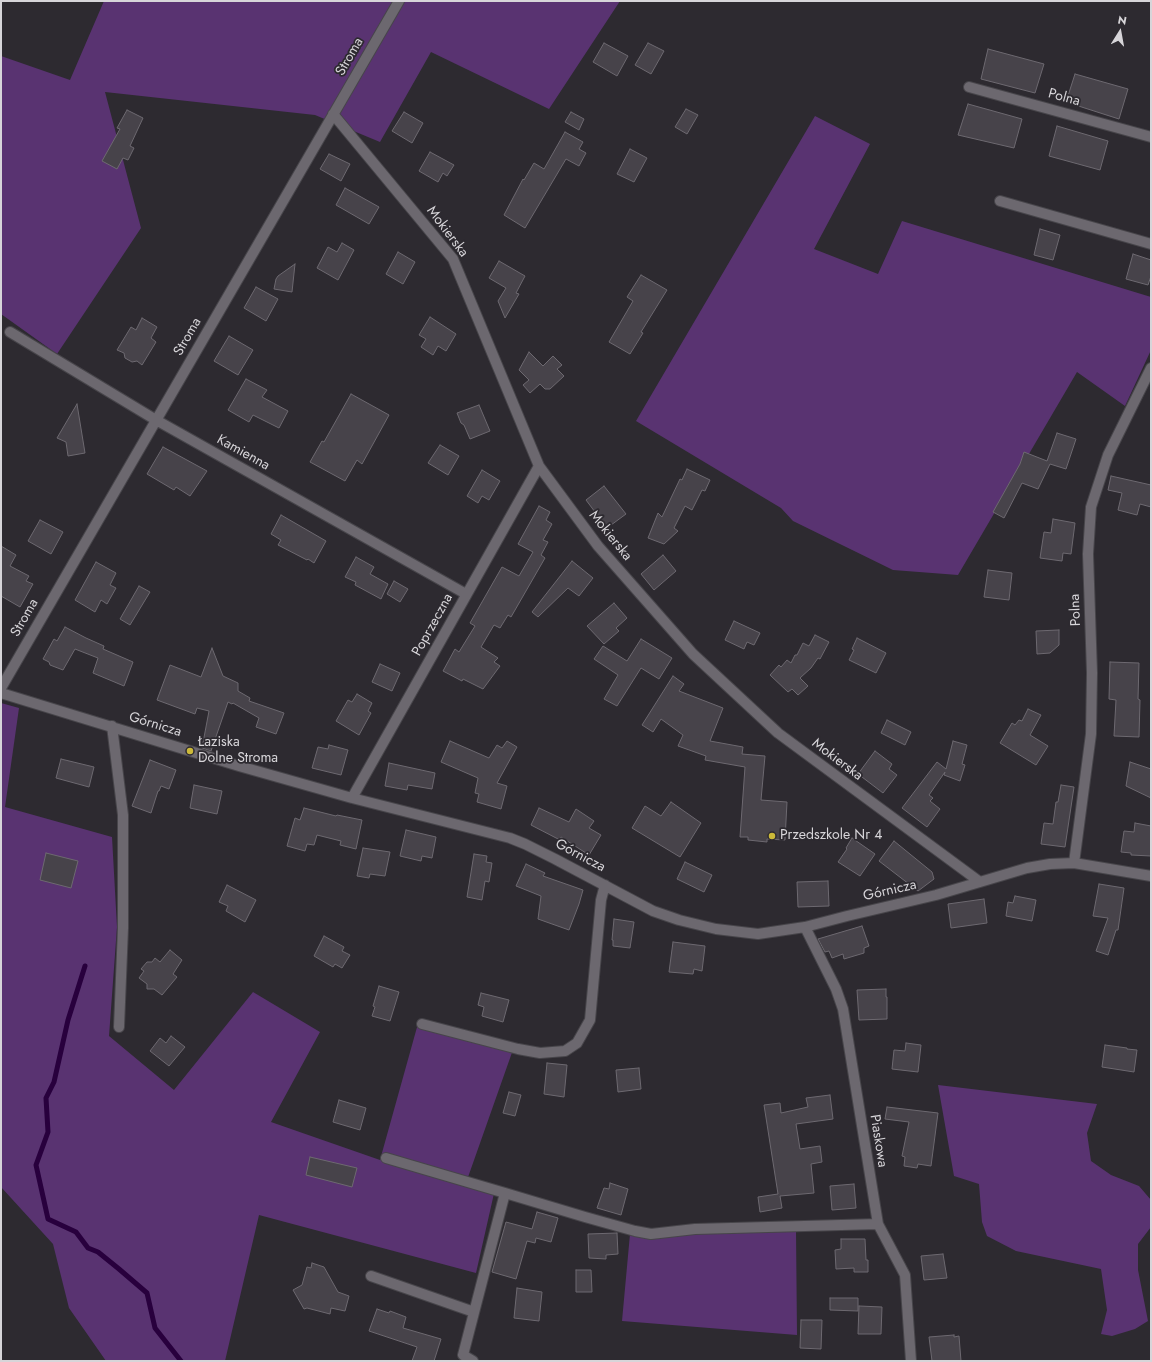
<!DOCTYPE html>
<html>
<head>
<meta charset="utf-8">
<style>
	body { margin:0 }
	#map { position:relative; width:1152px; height:1362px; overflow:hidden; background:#2d2a30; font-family:Jost,sans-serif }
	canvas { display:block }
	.frame { position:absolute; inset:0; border:2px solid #d7d5d9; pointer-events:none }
	.north { position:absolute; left:1100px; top:12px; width:40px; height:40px; -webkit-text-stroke:3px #2d2a30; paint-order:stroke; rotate:11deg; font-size:11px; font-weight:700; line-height:16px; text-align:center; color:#d7d5d9 }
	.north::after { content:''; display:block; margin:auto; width:14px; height:18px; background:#d7d5d9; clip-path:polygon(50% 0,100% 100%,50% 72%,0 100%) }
</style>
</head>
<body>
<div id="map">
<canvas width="1152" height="1362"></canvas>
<div class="frame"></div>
<div class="north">N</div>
</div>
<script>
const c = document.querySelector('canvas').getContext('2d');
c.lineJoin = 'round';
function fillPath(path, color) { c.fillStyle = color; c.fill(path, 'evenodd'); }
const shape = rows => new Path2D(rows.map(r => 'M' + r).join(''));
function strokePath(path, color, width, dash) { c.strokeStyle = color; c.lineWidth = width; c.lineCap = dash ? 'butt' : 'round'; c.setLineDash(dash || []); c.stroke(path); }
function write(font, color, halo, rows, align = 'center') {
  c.font = font + ' Jost,sans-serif'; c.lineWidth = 3.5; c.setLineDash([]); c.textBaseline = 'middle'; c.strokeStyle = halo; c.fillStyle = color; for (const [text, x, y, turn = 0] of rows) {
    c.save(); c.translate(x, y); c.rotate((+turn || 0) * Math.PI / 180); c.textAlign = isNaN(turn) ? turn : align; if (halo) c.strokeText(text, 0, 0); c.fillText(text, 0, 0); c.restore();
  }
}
fillPath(shape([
	[104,1,620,1,549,109,431,52,380,142,315,115,105,92,141,228,57,354,1,314,1,56,70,80],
	[815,116,870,144,814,249,878,274,902,221,1151,297,1151,350,1125,406,1077,372,958,575,893,570,793,521,781,508,636,421],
	[1,703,19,708,5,807,112,837,117,927,109,1036,174,1090,253,992,320,1032,271,1122,380,1160,419,1020,515,1044,467,1180,495,1189,476,1273,259,1215,225,1361,106,1361,69,1308,53,1244,1,1187],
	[938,1085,1097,1104,1087,1133,1091,1161,1111,1175,1139,1186,1151,1200,1151,1227,1138,1244,1138,1270,1148,1321,1135,1329,1112,1336,1101,1334,1107,1310,1101,1269,1016,1251,987,1236,982,1222,979,1184,954,1176],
	[796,1230,797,1335,622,1321,630,1234]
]), '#593371');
strokePath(shape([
	[85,966,68,1020,54,1082,46,1098,48,1132,36,1165,48,1219,76,1232,88,1248,98,1252,119,1269,147,1293,155,1328,181,1361]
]), '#28003d', 5);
const building = shape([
	[604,43,628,56,617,76,593,62,604,43],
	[648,43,664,51,651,74,635,65,648,43],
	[988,49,1044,64,1035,93,981,79,988,49],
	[1075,74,1128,89,1119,119,1066,102,1075,74],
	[968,104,1022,119,1014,148,958,135,968,104],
	[686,109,698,115,687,134,675,127,686,109],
	[127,110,143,118,130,146,134,148,128,160,123,158,117,169,102,161,120,129,117,128,127,110],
	[404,112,423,123,412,143,392,131,404,112],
	[571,112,584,119,579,130,565,122,571,112],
	[1057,126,1108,141,1100,170,1049,156,1057,126],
	[565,132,583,142,579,149,586,153,579,166,566,159,525,228,504,215,523,179,524,180,534,163,544,169,565,132],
	[630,149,647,158,634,182,617,174,630,149],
	[430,152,454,165,447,176,443,173,438,182,419,171,430,152],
	[329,154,350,164,341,181,320,169,329,154],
	[345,188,379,207,369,224,336,205,345,188],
	[1040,229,1060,235,1053,260,1034,255,1040,229],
	[342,243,354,250,338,280,317,268,328,247,337,252,342,243],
	[398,252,415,262,403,284,386,274,398,252],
	[1133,254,1151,260,1151,276,1148,285,1126,279,1133,254],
	[499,261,525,276,516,293,519,294,505,318,498,301,506,288,489,278,499,261],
	[295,264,292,292,274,289,276,279,278,276,295,264],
	[641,275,667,290,641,332,643,333,630,354,609,342,633,301,627,297,641,275],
	[256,287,278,299,266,321,244,308,256,287],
	[430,317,456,334,446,351,438,346,433,355,421,347,426,339,419,335,430,317],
	[142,318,157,327,151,338,156,342,142,365,137,361,132,362,125,358,124,353,117,350,131,327,136,330,142,318],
	[229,336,253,350,238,375,214,361,229,336],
	[529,352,543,366,553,356,562,365,557,369,564,376,550,389,545,389,540,384,530,393,523,385,529,380,519,370,529,352],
	[246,379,267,390,262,397,288,411,279,428,253,415,249,422,228,410,246,379],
	[351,394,389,415,362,464,357,460,345,481,310,462,322,441,324,442,351,394],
	[77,404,85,453,68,456,66,442,57,438,77,404],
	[479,405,490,431,470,439,464,425,461,423,457,413,479,405],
	[1057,433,1076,439,1066,469,1050,464,1038,489,1022,483,1004,518,993,512,1020,464,1024,452,1047,461,1057,433],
	[440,445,459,456,448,475,428,463,440,445],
	[163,447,207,471,190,496,176,487,174,490,147,474,163,447],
	[687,469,710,480,705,491,702,490,692,510,685,506,674,528,678,531,664,544,648,538,658,513,662,517,680,479,682,480,687,469],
	[482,470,500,481,489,500,482,496,478,503,467,496,482,470],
	[1111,476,1151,485,1151,507,1140,504,1137,515,1118,510,1122,493,1108,490,1111,476],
	[604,486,626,514,607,528,586,500,604,486],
	[539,506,550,512,546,520,552,524,543,540,548,542,541,555,545,558,511,617,508,615,500,628,494,625,481,647,498,658,494,662,500,666,483,689,463,679,462,681,443,671,455,649,459,652,475,626,470,623,502,567,519,576,533,552,518,544,539,506],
	[281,515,326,541,314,563,308,559,307,560,278,545,281,540,271,534,281,515],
	[1053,519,1075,523,1071,554,1063,553,1062,561,1040,558,1044,532,1051,533,1053,519],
	[40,520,63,532,51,554,28,541,40,520],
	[1,546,16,555,10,566,29,576,26,581,33,584,20,607,1,596,1,546],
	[663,555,676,571,654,590,641,574,663,555],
	[356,557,374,567,370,574,388,584,381,599,355,585,356,582,345,577,356,557],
	[572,561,593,578,579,596,568,588,538,617,532,612,572,561],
	[96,562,116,573,110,585,116,588,107,604,101,600,95,612,75,600,96,562],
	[988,570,1012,573,1009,600,984,597,988,570],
	[394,581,408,589,400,602,387,594,394,581],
	[139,586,150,592,130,625,120,619,139,586],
	[614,603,627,618,616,628,619,631,604,644,587,626,614,603],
	[734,621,760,633,754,645,747,642,744,649,725,640,734,621],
	[65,627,86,638,104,646,103,649,133,662,124,686,93,673,98,658,75,649,63,670,50,665,49,662,43,659,54,639,57,641,65,627],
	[1059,630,1059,645,1050,653,1037,654,1036,631,1059,630],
	[815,635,829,642,820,659,818,658,811,668,800,678,808,686,798,695,792,689,788,692,770,675,779,665,781,667,787,660,791,663,795,655,797,655,803,643,809,646,815,635],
	[857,638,886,653,876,673,849,660,854,650,852,649,857,638],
	[641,639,672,658,659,679,641,668,617,706,604,699,618,675,594,659,603,646,627,661,641,639],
	[212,648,223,676,238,683,238,691,250,698,249,701,284,713,276,734,256,727,259,718,233,703,232,704,228,702,211,751,202,748,209,711,197,708,195,714,157,700,170,665,201,677,212,648],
	[1110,662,1139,663,1138,699,1140,700,1139,737,1114,736,1116,700,1109,699,1110,662],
	[380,664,400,673,392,691,372,682,380,664],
	[673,676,684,684,679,691,723,708,710,741,743,747,742,754,765,756,761,800,787,802,785,840,767,839,767,842,748,840,748,837,740,837,745,767,705,760,706,756,678,746,683,735,661,719,653,732,642,725,673,676],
	[357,694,372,703,368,711,371,713,359,735,336,721,348,700,352,702,357,694],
	[1028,709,1041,715,1030,735,1048,746,1036,765,1000,743,1012,723,1015,725,1019,720,1022,721,1028,709],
	[887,720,911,732,905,745,881,733,887,720],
	[450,741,489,758,497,745,502,748,507,741,517,747,497,783,507,786,501,809,477,802,479,794,475,793,478,778,441,762,450,741],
	[953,741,967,745,962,764,965,765,960,781,944,775,945,772,929,795,933,798,930,801,940,809,927,827,902,808,937,762,946,769,953,741],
	[329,745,348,750,341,775,312,768,318,747,328,749,329,745],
	[875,751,892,764,889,769,897,775,883,793,858,774,875,751],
	[61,759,94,767,89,787,56,778,61,759],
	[150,760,176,770,169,789,161,786,159,791,158,791,151,813,132,806,150,760],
	[1130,762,1151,769,1151,798,1126,786,1130,762],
	[389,763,435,773,432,789,408,785,407,790,385,786,389,763],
	[194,785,222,791,217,814,190,808,194,785],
	[1061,785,1074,787,1065,847,1041,844,1044,823,1053,824,1056,802,1058,802,1061,785],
	[671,802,701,823,680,857,632,828,645,806,661,816,671,802],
	[304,808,336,816,337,815,362,820,356,849,340,845,341,841,317,835,314,845,307,844,305,851,287,846,295,818,300,820,304,808],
	[539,808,569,822,576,809,594,821,589,828,601,835,589,855,561,837,560,840,531,825,539,808],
	[1135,823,1151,826,1151,856,1131,855,1131,853,1121,852,1124,831,1134,832,1135,823],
	[406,830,436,837,432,858,422,856,421,861,400,856,406,830],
	[852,838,875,854,860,876,838,862,847,849,846,848,852,838],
	[894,841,932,872,934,879,918,891,879,861,894,841],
	[363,848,390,852,385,876,370,874,369,878,357,876,363,848],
	[46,853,78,861,71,888,40,880,46,853],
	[474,854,487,856,486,862,492,863,489,882,485,881,482,900,467,897,474,854],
	[685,862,712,875,704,892,677,879,685,862],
	[526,864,545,873,543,876,583,890,579,904,569,930,538,919,541,896,516,886,526,864],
	[828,881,829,906,798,907,797,882,828,881],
	[1099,884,1124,888,1118,930,1116,930,1108,955,1096,951,1108,918,1093,916,1099,884],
	[227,885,256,900,245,922,226,911,228,906,219,902,227,885],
	[1015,896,1036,900,1032,921,1006,916,1008,902,1013,903,1015,896],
	[984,899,987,923,951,928,948,904,984,899],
	[614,919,634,922,630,948,613,946,613,940,612,940,614,919],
	[862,926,869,946,864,948,864,953,844,959,843,954,832,958,829,951,825,952,818,939,862,926],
	[324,936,344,947,342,951,350,955,342,968,335,964,333,967,314,956,324,936],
	[673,942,705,946,702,971,694,969,693,974,669,972,673,942],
	[170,950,182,960,173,974,177,977,162,995,154,989,147,989,147,984,139,978,144,971,141,969,147,962,152,962,155,958,160,962,170,950],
	[379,986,399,992,390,1021,372,1016,375,1007,373,1006,379,986],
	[886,989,886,997,887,997,887,1019,859,1020,857,990,886,989],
	[481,993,509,1000,503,1022,482,1016,484,1007,478,1005,481,993],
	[171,1036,185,1047,169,1066,150,1051,160,1038,166,1043,171,1036],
	[906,1043,921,1045,918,1072,892,1069,894,1050,905,1051,906,1043],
	[1105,1045,1127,1048,1127,1049,1137,1050,1134,1072,1102,1067,1105,1045],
	[547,1063,567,1065,564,1097,544,1094,547,1063],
	[639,1068,641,1089,618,1092,616,1070,639,1068],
	[509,1092,521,1095,515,1116,503,1113,509,1092],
	[830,1095,833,1119,796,1124,800,1149,820,1146,822,1162,811,1164,814,1193,780,1196,782,1208,760,1212,758,1197,778,1194,764,1105,780,1103,781,1113,808,1107,806,1098,830,1095],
	[339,1100,366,1108,360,1130,333,1122,339,1100],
	[887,1107,938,1113,931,1166,918,1164,917,1168,904,1166,905,1157,902,1156,909,1122,885,1119,887,1107],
	[310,1157,357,1168,352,1187,306,1175,310,1157],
	[610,1183,628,1189,621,1215,597,1208,604,1188,609,1189,610,1183],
	[854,1184,856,1208,832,1210,830,1186,854,1184],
	[537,1212,558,1218,551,1242,536,1238,535,1243,527,1241,516,1279,492,1272,506,1222,532,1229,537,1212],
	[617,1233,618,1254,606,1255,606,1259,589,1258,588,1234,617,1233],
	[841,1239,865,1239,866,1260,868,1260,868,1272,854,1272,854,1268,836,1269,835,1250,841,1249,841,1239],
	[943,1254,947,1278,924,1280,921,1256,943,1254],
	[312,1263,324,1267,338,1292,349,1296,345,1311,331,1308,330,1314,307,1308,304,1309,293,1290,302,1285,307,1267,311,1268,312,1263],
	[576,1270,591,1270,592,1292,576,1292,576,1270],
	[517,1288,542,1292,539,1321,514,1318,517,1288],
	[830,1298,858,1298,858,1311,830,1310,830,1298],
	[859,1306,882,1307,881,1334,858,1334,859,1306],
	[377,1309,389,1313,390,1311,406,1317,403,1328,441,1339,434,1361,412,1361,417,1347,369,1331,377,1309],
	[801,1320,822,1320,821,1349,800,1348,801,1320],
	[954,1335,954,1337,959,1336,961,1361,932,1361,929,1337,954,1335]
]);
fillPath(building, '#47434a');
strokePath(building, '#6d6970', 1);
const street = shape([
	[969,87,1151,137],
	[333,114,453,259,539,466,598,546,693,654,778,733,980,882],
	[1000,201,1151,244],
	[10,332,156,420,466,594],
	[1,688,399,1],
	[1,693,239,766,352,798,510,838,525,844,555,859,653,911,679,920,716,929,758,934,805,927,847,916,936,895,1027,868,1050,864,1074,863,1151,876],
	[112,726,123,815,123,928,119,1027],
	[352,798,539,466],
	[1074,863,1091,734,1092,673,1088,554,1091,507,1108,455,1151,368],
	[805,927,836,989,843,1009,878,1224,905,1275,911,1361],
	[422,1024,518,1049,540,1053,565,1051,577,1043,590,1020,601,900,605,885],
	[386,1158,505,1193],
	[371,1276,474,1312],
	[473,1361,463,1355,505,1193,585,1217,635,1231,651,1234,695,1229,878,1224]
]);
strokePath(street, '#47454a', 12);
strokePath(street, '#6c686f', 10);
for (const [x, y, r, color] of [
	[190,751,4,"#ccb939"],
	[772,836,4,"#ccb939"]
]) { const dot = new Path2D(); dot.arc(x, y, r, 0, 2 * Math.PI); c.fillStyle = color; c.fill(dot); strokePath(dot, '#2d2a30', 1.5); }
write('14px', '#d7d5d9', '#2d2a30', [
	["Stroma",350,57,-60],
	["Polna",1064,98,15],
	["Mokierska",447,232,53],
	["Stroma",188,337,-60],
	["Kamienna",243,453,29],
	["Mokierska",610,536,51],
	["Polna",1076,610,-92],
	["Stroma",25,618,-60],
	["Poprzeczna",433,625,-61],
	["Górnicza",155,725,17],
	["Mokierska",837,760,37],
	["Górnicza",580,856,28],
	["Górnicza",890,891,-13],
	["Piaskowa",878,1141,81]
]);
write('14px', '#d7d5d9', '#2d2a30', [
	["Łaziska",198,743],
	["Dolne Stroma",198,759],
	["Przedszkole Nr 4",780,836]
], 'left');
</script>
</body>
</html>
